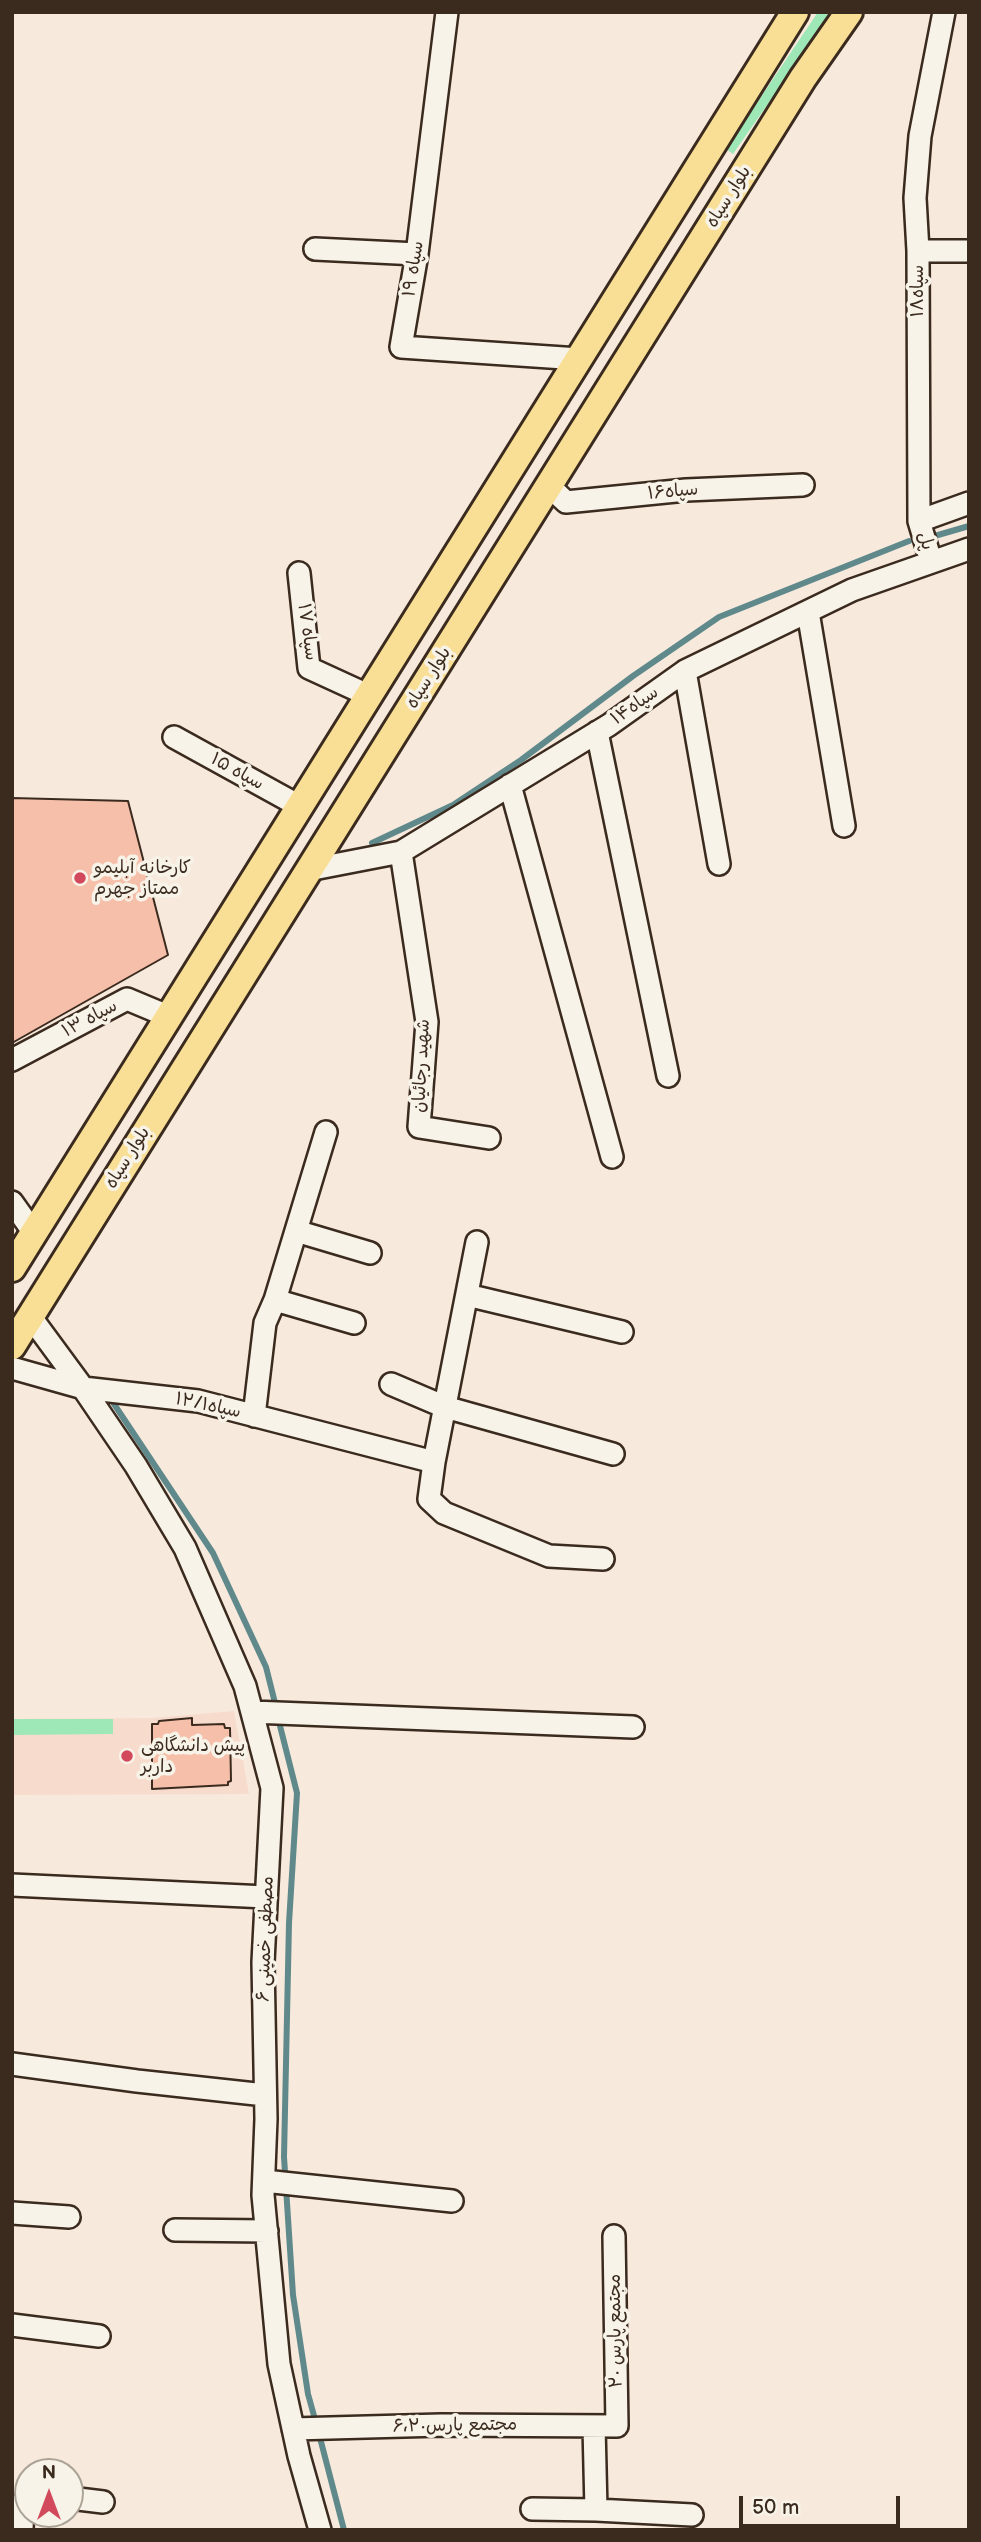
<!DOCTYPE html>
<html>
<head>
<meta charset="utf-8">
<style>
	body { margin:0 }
	#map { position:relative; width:981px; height:2542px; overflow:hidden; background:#f7e9dc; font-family:"Balsamiq Sans",sans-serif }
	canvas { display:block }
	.frame { position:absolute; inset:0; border:14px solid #3b2a1e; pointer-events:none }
	.north { position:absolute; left:14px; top:2458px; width:70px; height:70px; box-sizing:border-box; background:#f7f3e8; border:2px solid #aca397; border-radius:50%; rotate:0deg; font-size:19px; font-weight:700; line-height:28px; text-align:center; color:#3b2a1e }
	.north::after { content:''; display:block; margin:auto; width:24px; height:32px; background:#d1495b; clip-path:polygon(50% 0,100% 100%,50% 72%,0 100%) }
	.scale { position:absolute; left:739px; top:2496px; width:161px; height:32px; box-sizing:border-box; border:4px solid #3b2a1e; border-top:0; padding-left:9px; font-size:21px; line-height:24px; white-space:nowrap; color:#3b2a1e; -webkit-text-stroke:5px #f7f3e8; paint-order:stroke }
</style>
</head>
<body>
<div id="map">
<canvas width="981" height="2542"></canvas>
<div class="frame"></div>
<div class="north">N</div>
<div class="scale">50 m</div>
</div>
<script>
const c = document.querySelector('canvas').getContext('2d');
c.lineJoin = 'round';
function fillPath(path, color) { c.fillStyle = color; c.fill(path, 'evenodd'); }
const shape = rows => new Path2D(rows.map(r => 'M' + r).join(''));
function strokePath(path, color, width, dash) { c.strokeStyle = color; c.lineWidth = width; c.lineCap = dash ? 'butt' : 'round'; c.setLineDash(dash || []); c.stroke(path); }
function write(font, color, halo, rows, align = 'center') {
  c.font = font + ' "Balsamiq Sans","Playpen Sans Arabic",sans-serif'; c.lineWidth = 7; c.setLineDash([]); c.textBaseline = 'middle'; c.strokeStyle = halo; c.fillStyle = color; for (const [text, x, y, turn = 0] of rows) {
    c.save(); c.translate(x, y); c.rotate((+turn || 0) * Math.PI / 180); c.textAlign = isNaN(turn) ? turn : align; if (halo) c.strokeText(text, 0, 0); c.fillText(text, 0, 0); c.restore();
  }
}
fillPath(shape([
	[234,1711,249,1794,12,1795,12,1719,153,1718]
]), '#f7dccd');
fillPath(shape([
	[818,12,832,12,733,154,726,149],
	[12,1719,113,1719,113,1734,12,1735]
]), '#9ee8b7');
strokePath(shape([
	[938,535,969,526],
	[372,843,453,805,521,760,633,676,719,617,909,541],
	[114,1404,213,1553,266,1667,276,1707],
	[278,1718,297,1793,289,1923,284,2157,293,2295,308,2394,316,2423],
	[319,2434,344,2530]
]), '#60898b', 6);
const building = shape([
	[12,798,128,801,168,955,12,1043,12,798],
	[192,1718,192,1725,224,1724,225,1728,230,1728,231,1781,228,1782,228,1785,152,1789,152,1724,158,1724,159,1721,192,1718]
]);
fillPath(building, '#f6bfaa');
strokePath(building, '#3b2a1e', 2);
const minor = shape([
	[447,12,417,254,401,347,579,359],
	[944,12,920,136,915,198,918,251,919,521,969,503],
	[315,249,417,254],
	[918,251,969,251],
	[549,486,566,502,686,490,803,485],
	[919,521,931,561],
	[299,573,309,668,370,696],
	[808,612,844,826],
	[685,671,719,864],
	[597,732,668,1076],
	[174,737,301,807],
	[510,785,612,1157],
	[401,852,427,1022,419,1127,489,1138],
	[308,870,401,852,609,725,685,671,852,590,969,549],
	[12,1060,127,999,170,1017],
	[12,1202,34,1233],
	[296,1231,370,1253],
	[467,1295,622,1332],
	[275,1300,354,1323],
	[30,1316,83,1388,136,1466,185,1548,245,1686,272,1788,263,1962,266,2119,263,2195,279,2364,299,2456,320,2530],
	[12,1368,83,1388,198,1401,434,1462,477,1242],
	[391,1384,445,1407,613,1454],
	[254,1416,265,1323,275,1300,326,1132],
	[434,1462,429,1499,444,1513,549,1556,603,1559],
	[252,1712,633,1727],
	[12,1885,266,1897],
	[12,2064,137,2081,265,2095],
	[264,2181,452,2201],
	[12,2213,69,2217],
	[175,2230,267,2231],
	[12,2325,99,2336],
	[293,2429,441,2425,617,2426,614,2236],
	[70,2498,103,2502],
	[532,2509,596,2510,594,2426],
	[596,2510,692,2515],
	[22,2530,23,2502,28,2498]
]);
const major = shape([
	[12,1268,795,12],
	[12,1346,803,78,849,12]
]);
strokePath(minor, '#3b2a1e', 26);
strokePath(major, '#3b2a1e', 32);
strokePath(minor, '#f7f3e8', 21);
strokePath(major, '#f9df96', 26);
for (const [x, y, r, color] of [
	[80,878,7,"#d1495b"],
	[127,1756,7,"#d1495b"]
]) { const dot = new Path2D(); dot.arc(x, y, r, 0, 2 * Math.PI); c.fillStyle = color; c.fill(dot); strokePath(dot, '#f7f3e8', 2.5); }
write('18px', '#3b2a1e', '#f7f3e8', [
	["بلوار سپاه",729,197,-58],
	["سپاه ۱۹",414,269,-81],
	["سپاه۱۸",918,291,-90],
	["سپاه۱۶",673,492,-5],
	["پل",925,541,74],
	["سپاه ۱۷",307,632,82],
	["بلوار سپاه",429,678,-58],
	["سپاه۱۴",635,706,-35],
	["سپاه ۱۵",237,772,29],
	["سپاه ۱۳",90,1019,-28],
	["شهید رجائیان",422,1066,-87],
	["بلوار سپاه",128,1158,-58],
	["سپاه۱۲/۱",208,1406,12],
	["مصطفی خمینی ۶",266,1939,-88],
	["مجتمع پارس ۲۰",616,2331,-91],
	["۶،مجتمع پارس۲۰",455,2426,-1]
]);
write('18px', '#3b2a1e', '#f7f3e8', [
	["کارخانه آبلیمو",94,868],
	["ممتاز جهرم",94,889],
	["پیش دانشگاهی",141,1746],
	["داربر",141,1767]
], 'left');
</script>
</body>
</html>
